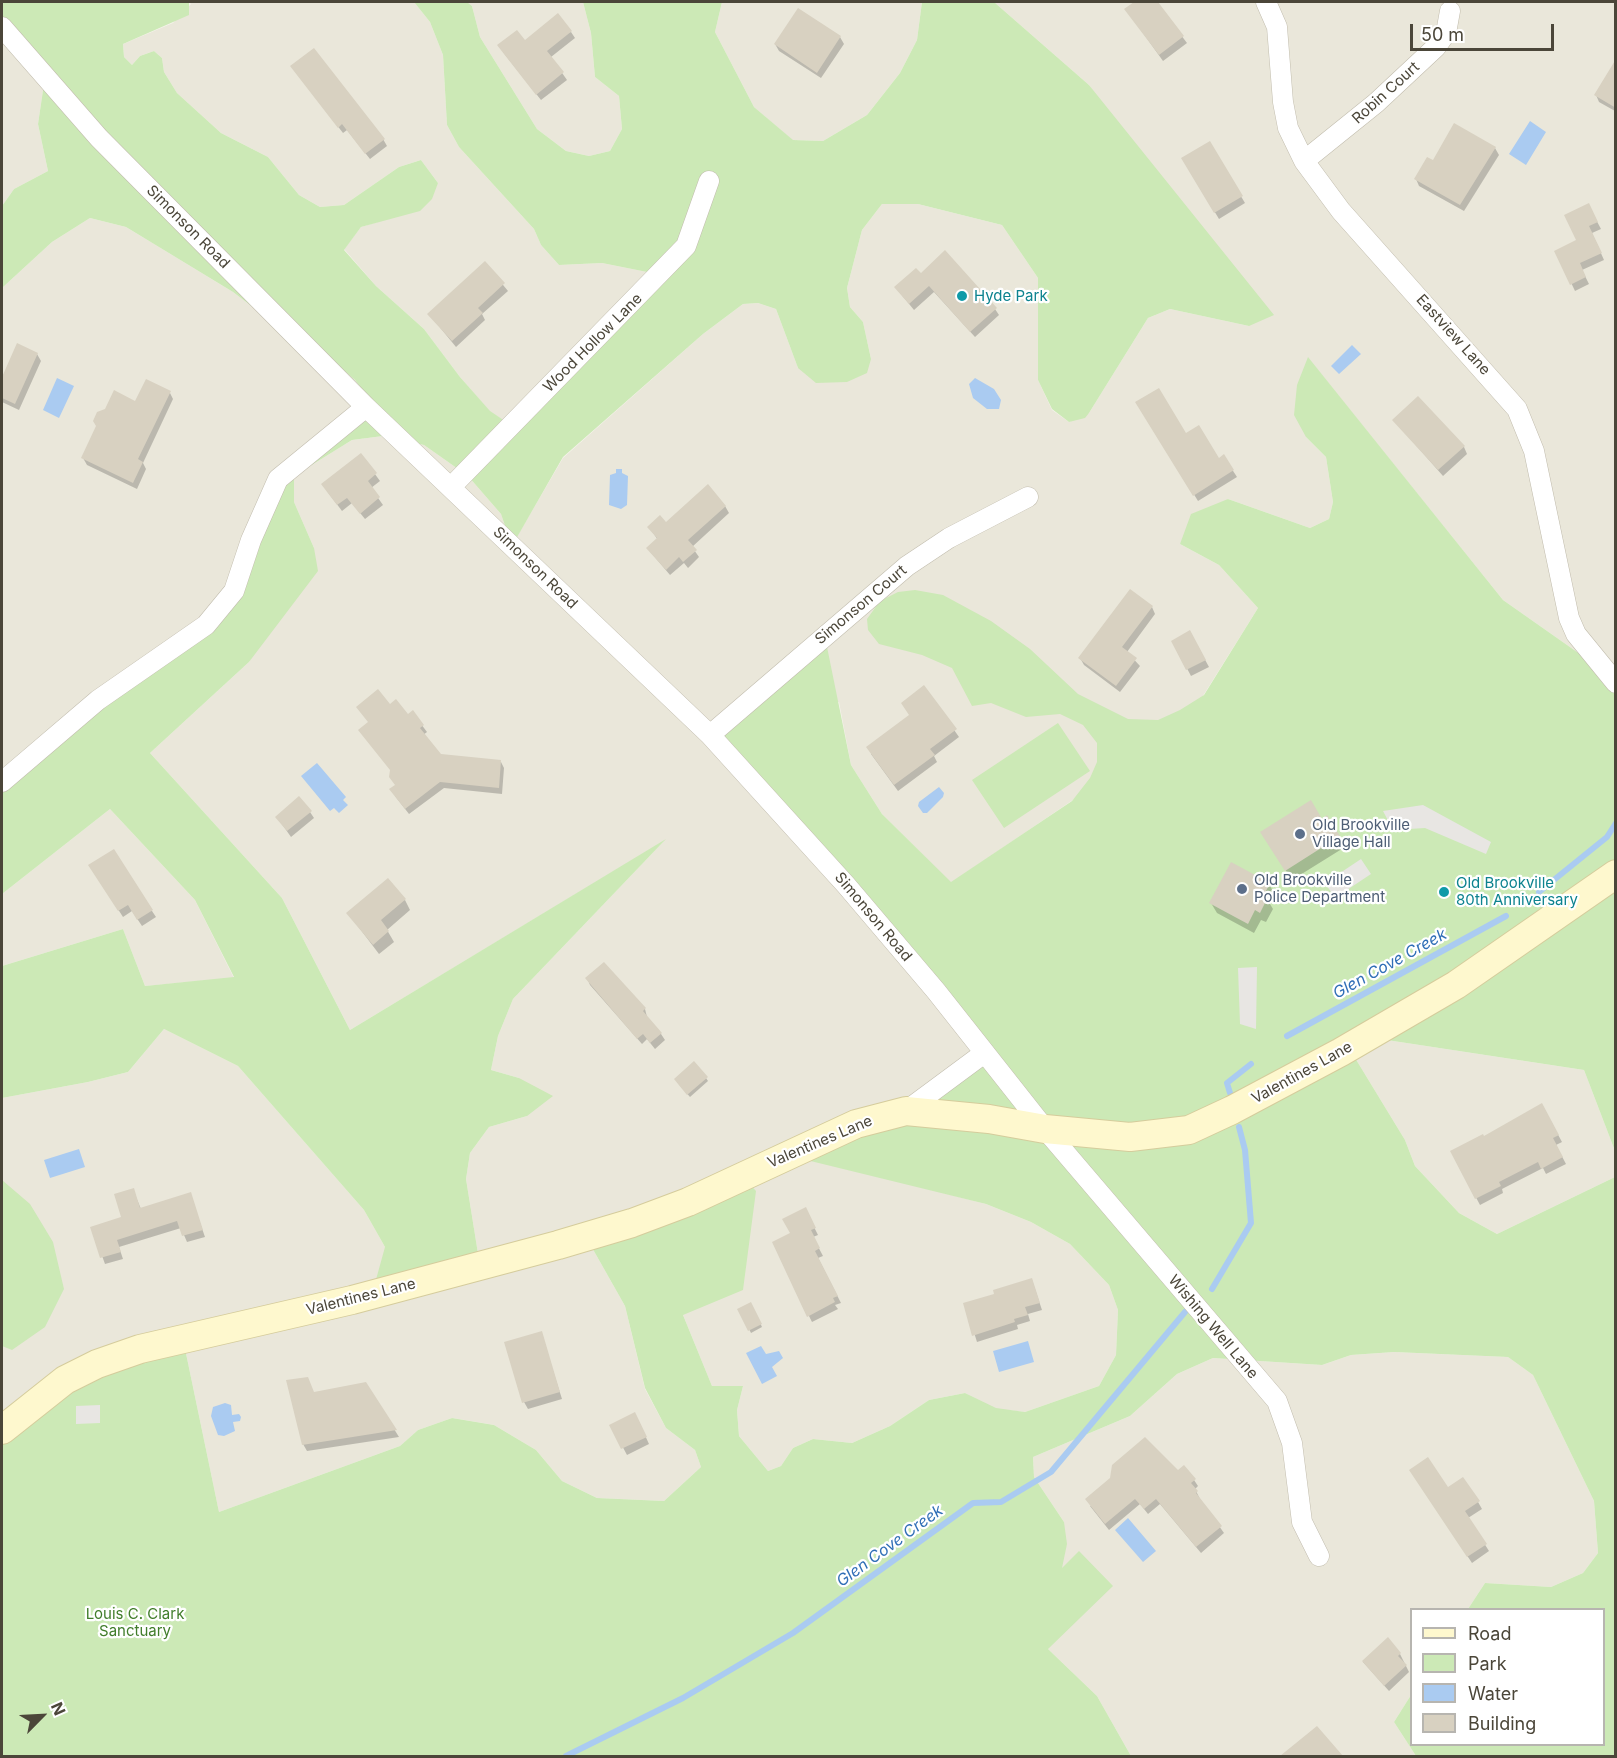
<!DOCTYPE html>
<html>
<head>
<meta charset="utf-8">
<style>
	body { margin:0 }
	#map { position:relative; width:1617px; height:1758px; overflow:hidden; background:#f6f4ec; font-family:Inter,sans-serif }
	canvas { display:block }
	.frame { position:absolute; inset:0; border:3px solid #4b4639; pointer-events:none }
	.legend { position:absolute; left:1410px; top:1608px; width:195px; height:138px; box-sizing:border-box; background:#fff; border:2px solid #b7b5b0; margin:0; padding:8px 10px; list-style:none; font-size:18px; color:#4b4639 }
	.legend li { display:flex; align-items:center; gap:12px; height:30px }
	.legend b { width:30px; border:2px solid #b7b5b0 }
	.north { position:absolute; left:12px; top:1686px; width:60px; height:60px; -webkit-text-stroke:4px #fff; paint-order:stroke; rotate:66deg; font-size:16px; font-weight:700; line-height:24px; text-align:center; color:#4b4639 }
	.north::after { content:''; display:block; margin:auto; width:21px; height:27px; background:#4b4639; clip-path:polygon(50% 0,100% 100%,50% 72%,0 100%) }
	.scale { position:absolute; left:1410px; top:24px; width:144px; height:27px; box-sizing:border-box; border:3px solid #4b4639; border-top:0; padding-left:8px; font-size:18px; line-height:21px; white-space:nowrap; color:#4b4639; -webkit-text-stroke:4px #fff; paint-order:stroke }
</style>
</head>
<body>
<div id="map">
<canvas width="1617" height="1758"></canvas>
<div class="frame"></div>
<ul class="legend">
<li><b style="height:8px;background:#fef8ce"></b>Road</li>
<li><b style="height:16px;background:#cce9b6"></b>Park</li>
<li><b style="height:16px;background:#aacbf1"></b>Water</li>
<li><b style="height:16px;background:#d8d1c1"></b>Building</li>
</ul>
<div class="north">N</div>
<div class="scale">50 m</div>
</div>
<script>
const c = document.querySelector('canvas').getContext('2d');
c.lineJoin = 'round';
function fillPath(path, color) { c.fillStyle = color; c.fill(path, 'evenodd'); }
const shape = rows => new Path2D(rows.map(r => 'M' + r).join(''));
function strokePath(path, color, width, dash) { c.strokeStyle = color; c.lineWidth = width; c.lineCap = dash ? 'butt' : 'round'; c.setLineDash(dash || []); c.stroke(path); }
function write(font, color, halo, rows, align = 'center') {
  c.font = font + ' Inter,sans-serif'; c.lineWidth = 4.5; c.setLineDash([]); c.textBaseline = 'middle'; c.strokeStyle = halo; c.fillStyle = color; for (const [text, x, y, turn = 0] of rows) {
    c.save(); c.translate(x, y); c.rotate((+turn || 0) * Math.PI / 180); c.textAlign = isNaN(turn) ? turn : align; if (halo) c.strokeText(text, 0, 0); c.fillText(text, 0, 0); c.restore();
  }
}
fillPath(shape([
	[189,2,414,2,430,22,443,55,447,125,459,147,534,229,541,245,559,265,602,263,657,274,505,421,490,412,460,377,424,329,376,286,344,249,361,227,384,220,438,183,421,160,399,167,344,205,320,207,299,195,268,157,221,133,177,93,164,72,162,58,154,51,140,56,132,65,124,57,123,44,173,23,191,4],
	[467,2,583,2,591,33,595,77,619,96,622,129,610,151,589,156,566,151,537,129,480,37,472,6],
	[722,2,922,2,917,40,900,73,867,115,823,141,792,140,754,107,715,32],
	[994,2,1615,2,1615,683,1604,671,1503,600,1308,358,1306,437,1326,457,1333,502,1329,519,1310,528,1228,499,1180,544,1219,565,1258,608,1186,723,951,883,882,814,851,765,839,702,710,735,983,1054,936,1191,986,1204,1031,1222,1070,1244,1109,1285,1118,1310,1116,1355,1099,1386,1025,1412,996,1409,965,1393,929,1400,890,1426,852,1443,813,1439,793,1448,781,1466,768,1471,739,1436,737,1410,743,1386,712,1386,683,1315,586,1237,625,1306,645,1389,666,1428,695,1450,701,1467,664,1501,597,1498,562,1481,536,1450,494,1425,452,1418,418,1430,400,1446,219,1512,183,1339,2,1430,2,1098,88,1082,128,1072,164,1029,238,1066,364,1210,385,1247,480,1266,466,1179,470,1153,489,1127,527,1116,519,1078,491,1070,498,1036,513,999,664,841,350,1030,282,898,150,753,249,662,314,548,294,502,294,476,352,440,383,436,424,445,468,476,501,514,512,545,563,458,703,334,743,304,758,303,776,309,798,368,871,359,863,322,850,307,847,288,862,230,882,204,918,204,1002,225,1038,278,1038,380,1052,410,1069,422,1089,413,1148,318,1170,309,1249,326,1089,85],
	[2,27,45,77,38,124,48,171,14,189,2,206],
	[90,218,126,227,233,292,314,354,337,365,355,380,367,402,280,483,238,590,2,792,2,288,52,242],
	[110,809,195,900,234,978,145,986,123,929,2,966,2,894],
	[1367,1037,1584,1070,1615,1151,1615,1177,1497,1234,1459,1213,1415,1166,1405,1140,1349,1048],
	[1394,1352,1508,1357,1533,1375,1594,1501,1598,1553,1583,1573,1551,1587,1485,1583,1468,1609,1412,1610,1411,1695,1394,1722,1416,1756,1131,1756,1097,1696,1048,1649,1064,1522,1034,1477,1033,1457,1130,1416,1177,1374,1213,1358,1322,1365,1351,1355]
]), '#eae7da');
fillPath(shape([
	[2,2,189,2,189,15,123,44,124,57,132,65,140,56,154,51,162,58,164,72,177,93,221,133,268,157,299,195,320,207,344,205,399,167,421,160,438,183,432,199,420,211,361,227,344,250,376,286,424,329,460,377,490,411,505,421,657,274,602,263,559,265,541,245,534,229,459,147,447,125,443,55,430,22,414,2,467,2,472,6,480,37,537,129,566,151,589,156,610,151,622,129,619,96,595,77,591,33,583,2,722,2,715,32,754,107,793,140,823,141,867,115,900,73,917,40,922,2,994,2,1089,85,1274,315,1249,326,1170,309,1148,318,1089,413,1085,418,1069,422,1052,409,1038,380,1038,278,1002,225,918,204,882,204,862,230,847,288,850,307,863,322,871,359,867,373,847,382,816,383,798,368,776,309,758,303,743,304,703,334,563,457,512,546,501,514,468,476,424,445,383,436,352,440,294,476,294,502,314,548,318,571,249,662,150,753,282,898,350,1030,666,839,513,999,498,1036,491,1070,519,1078,553,1096,527,1116,489,1127,470,1153,466,1179,480,1266,372,1294,385,1247,364,1210,238,1066,164,1029,128,1072,88,1082,2,1098,2,966,123,929,145,986,234,977,195,900,110,809,2,894,2,792,96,707,210,626,280,483,328,447,363,391,355,380,337,365,314,354,233,292,126,227,90,218,52,242,2,288,2,206,14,189,48,171,38,124,45,77,2,27],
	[1308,357,1503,600,1604,671,1615,683,1615,1151,1584,1070,1367,1037,1349,1048,1405,1140,1415,1166,1459,1213,1497,1234,1615,1177,1615,1756,1416,1756,1394,1722,1411,1695,1412,1744,1604,1744,1604,1610,1468,1609,1485,1583,1551,1587,1583,1573,1598,1553,1594,1501,1533,1375,1508,1357,1394,1352,1351,1355,1322,1365,1213,1358,1177,1374,1130,1416,1033,1457,1034,1477,1064,1522,1067,1544,1062,1568,1079,1551,1113,1586,1048,1649,1097,1696,1131,1756,2,1756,2,1430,30,1405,183,1339,219,1512,400,1446,418,1430,452,1418,494,1425,536,1450,562,1481,597,1498,664,1501,701,1467,695,1450,666,1428,645,1388,625,1306,586,1237,742,1176,756,1191,743,1290,683,1315,712,1386,743,1386,737,1410,739,1436,768,1471,781,1466,793,1448,813,1439,852,1443,890,1426,929,1400,965,1393,996,1408,1025,1412,1099,1386,1116,1355,1118,1310,1109,1285,1070,1244,1031,1222,986,1204,786,1155,906,1111,983,1053,710,735,826,642,851,765,882,814,951,882,1072,801,1090,778,1097,762,1097,743,1083,725,1060,714,1026,717,991,703,972,706,952,668,922,655,879,644,868,630,867,619,880,601,898,592,915,590,943,595,991,621,1030,649,1078,694,1128,719,1158,720,1180,710,1204,695,1258,608,1219,565,1180,544,1191,514,1228,499,1310,528,1329,519,1333,502,1326,457,1306,437,1294,415,1297,385],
	[1058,723,1090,771,1004,828,972,780],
	[2,1180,30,1204,53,1242,64,1289,45,1327,12,1350,2,1346]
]), '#cce9b6');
fillPath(shape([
	[1423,805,1491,842,1486,854,1425,828,1393,830,1383,811],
	[1361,859,1371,874,1335,898,1325,883],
	[1257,967,1256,1029,1240,1024,1238,968],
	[100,1405,100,1423,76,1424,76,1406]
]), '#e8e6e3');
fillPath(shape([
	[1530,121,1546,132,1526,165,1509,154],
	[1352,345,1361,354,1339,374,1331,366],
	[57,378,74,386,59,418,43,410],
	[975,378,994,389,1001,400,999,409,987,409,973,398,969,384],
	[616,469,622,469,622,473,628,476,627,505,621,509,609,505,610,475,616,473],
	[317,763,346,797,343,800,348,805,339,813,334,808,330,811,301,776],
	[939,787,944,793,943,797,927,813,923,813,918,806,919,802],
	[79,1149,85,1167,50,1178,44,1160],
	[1028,1341,1034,1362,999,1372,993,1351],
	[761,1346,766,1354,779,1351,783,1358,772,1367,777,1376,762,1384,746,1353],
	[225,1403,231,1405,232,1415,239,1414,241,1417,240,1421,233,1422,235,1431,224,1436,218,1435,211,1416,213,1407],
	[1128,1518,1156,1551,1143,1562,1115,1530]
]), '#aacbf1');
fillPath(shape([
	[1137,2,1156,2,1187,43,1163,61,1126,9],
	[571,32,575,38,551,57,567,80,541,100,503,52,525,42],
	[840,37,844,44,821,78,779,51,775,44],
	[1616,62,1616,111,1615,111,1599,102,1596,95],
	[292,67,383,139,387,146,370,159,347,130,343,133],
	[1209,143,1245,203,1219,219,1183,159],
	[1495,148,1499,155,1464,211,1419,186,1416,179,1433,162],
	[1592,212,1601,229,1592,233,1604,260,1582,270,1589,284,1575,291,1556,251,1578,241],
	[485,263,508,291,482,314,485,320,456,347,429,314],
	[920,275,995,309,999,315,975,337,934,292,914,310,896,288],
	[18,345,37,354,41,361,19,410,2,402,2,381],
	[170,393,173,399,143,463,146,469,137,489,87,465,83,458,136,403],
	[1137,402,1219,460,1224,457,1237,477,1198,501],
	[1394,420,1464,447,1467,454,1443,476],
	[361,455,380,481,371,488,383,505,365,519,352,503,342,511,327,491],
	[725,506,729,513,692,547,699,557,688,568,684,563,670,575,648,549,658,540,649,527],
	[1152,607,1155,614,1127,652,1140,666,1120,692,1084,665,1080,658],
	[1190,632,1209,667,1191,676,1173,642],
	[924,687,959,737,934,756,937,762,898,791,871,754,911,716],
	[390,706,408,716,412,712,427,732,423,735,440,756,501,762,504,768,502,794,444,788,409,814,395,796,397,785],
	[310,812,314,818,291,837,277,817],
	[1327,818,1345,847,1292,880,1268,843],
	[94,872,152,911,156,917,142,926,132,911,123,917],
	[1269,884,1275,895,1270,904,1273,909,1266,922,1261,920,1254,933,1217,913,1211,903],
	[405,900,410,910,387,930,394,942,379,954,348,913],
	[603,964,645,1009,647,1017,661,1034,665,1040,655,1049,647,1039,642,1044,590,985,587,978],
	[706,1078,708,1081,690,1097,677,1082],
	[1542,1105,1562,1142,1556,1145,1566,1164,1546,1174,1543,1168,1502,1189,1503,1193,1480,1205,1452,1152,1483,1138],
	[133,1190,141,1209,190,1194,205,1237,187,1242,181,1228,119,1247,123,1259,105,1264,92,1228,123,1218],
	[805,1209,818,1235,813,1237,823,1256,818,1258,841,1303,835,1305,838,1309,812,1322,809,1316,792,1234],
	[1032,1280,1042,1310,1028,1314,1030,1321,1017,1325,1018,1329,977,1342,965,1304,996,1295],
	[751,1304,762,1327,751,1333,739,1309],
	[541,1333,562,1399,528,1409,524,1402],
	[366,1384,399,1437,307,1451,303,1444,314,1394],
	[638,1420,649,1444,627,1455,611,1425],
	[1415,1477,1478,1502,1482,1509,1468,1518,1489,1551,1472,1563],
	[1194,1480,1198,1486,1195,1489,1200,1499,1224,1533,1201,1553,1160,1504,1148,1514,1140,1504,1109,1530,1090,1506],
	[1400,1654,1409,1672,1389,1691,1363,1662],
	[1317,1728,1341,1756,1283,1756]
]), '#0003');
strokePath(shape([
	[1539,892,1607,837,1616,823],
	[1287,1036,1506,916],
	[1230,1093,1227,1083,1251,1064],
	[1212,1289,1251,1223,1245,1150,1239,1127],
	[566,1756,683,1698,793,1633,973,1503,1001,1502,1051,1472,1185,1312]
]), '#aacbf1', 6);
fillPath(shape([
	[1134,2,1158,2,1184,36,1159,55,1124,9],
	[798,8,841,36,817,73,774,44],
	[558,13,572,31,547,51,564,72,536,95,497,45,517,30,525,40],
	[314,48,385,139,365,154,342,124,338,128,290,66],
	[1616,59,1616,108,1594,95],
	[1454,123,1496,147,1460,205,1414,179,1427,157,1433,160],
	[1210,141,1243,196,1214,213,1181,158],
	[1589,203,1598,222,1589,226,1602,253,1580,263,1586,277,1570,285,1554,251,1576,240,1564,215],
	[945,250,997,308,970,332,929,286,909,304,894,287,916,268,921,273],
	[485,261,505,283,478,308,483,313,452,341,427,314],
	[17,343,38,353,15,404,2,398,2,377],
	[146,379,171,391,138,459,143,462,133,483,81,458,96,426,93,421,97,412,105,409,114,390,135,401],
	[1159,388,1186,433,1199,425,1219,458,1224,454,1234,470,1193,496,1135,402],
	[1418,396,1465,446,1438,470,1392,420],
	[361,453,377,473,368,481,380,497,360,514,347,498,337,505,321,484],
	[708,484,726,506,688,540,697,550,683,562,679,557,666,570,646,548,657,538,647,527,660,515,666,522],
	[1130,589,1153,606,1122,647,1137,658,1116,686,1078,658],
	[1190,630,1206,660,1186,670,1171,641],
	[924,685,957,729,930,749,935,755,894,785,866,747,909,715,901,703],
	[378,689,390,704,396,699,408,714,413,710,424,725,420,728,441,754,501,760,499,788,440,782,405,809,389,789,395,785,389,777,390,770,358,730,368,722,356,707],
	[299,796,312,811,287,831,275,817],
	[1311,800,1322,819,1327,815,1340,836,1285,871,1260,832],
	[114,849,153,910,137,920,128,905,118,911,88,865],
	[1231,862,1270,883,1264,895,1268,897,1260,913,1255,910,1248,924,1209,903],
	[388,878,406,899,381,920,389,931,373,945,346,913],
	[604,962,646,1008,643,1011,662,1033,650,1043,643,1034,637,1039,585,978],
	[694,1061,708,1077,687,1095,674,1079],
	[1542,1103,1559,1135,1553,1138,1563,1157,1541,1169,1538,1162,1499,1182,1501,1186,1475,1199,1450,1151,1483,1134,1484,1136],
	[134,1188,140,1208,191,1192,203,1230,182,1236,177,1221,117,1240,121,1252,100,1258,90,1227,121,1217,114,1194],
	[806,1207,816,1228,811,1230,820,1248,815,1251,838,1296,833,1298,835,1302,807,1317,772,1242,790,1233,782,1219],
	[1032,1278,1040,1303,1025,1307,1028,1315,1014,1319,1015,1322,972,1336,963,1303,994,1294,993,1290],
	[751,1302,762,1324,748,1331,737,1309],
	[542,1331,560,1392,522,1403,504,1342],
	[308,1377,314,1392,366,1382,397,1430,302,1445,286,1380],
	[635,1412,647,1437,621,1449,609,1425],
	[1145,1437,1178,1470,1184,1465,1196,1479,1191,1483,1198,1491,1196,1493,1222,1526,1196,1547,1156,1499,1144,1509,1135,1499,1105,1524,1085,1499,1110,1478,1112,1465],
	[1428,1457,1448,1487,1463,1477,1480,1501,1465,1511,1487,1544,1467,1557,1409,1470],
	[1388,1637,1401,1653,1398,1656,1407,1665,1384,1686,1362,1661],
	[1317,1726,1343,1756,1280,1756]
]), '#d8d1c1');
const street = shape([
	[1266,2,1277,27,1283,102,1288,128,1304,161,1341,211,1517,409,1534,451,1569,618,1576,634,1616,683],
	[2,27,99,138,366,407,710,735,846,885,936,991,1045,1129,1277,1401,1292,1443,1302,1522,1319,1556],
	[1304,161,1376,103,1436,47,1446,33,1450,11],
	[451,487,686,246,709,181],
	[710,735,907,566,949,538,1028,497],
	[2,782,98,700,206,625,234,591,251,540,278,479,366,407],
	[906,1111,983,1054]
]);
const secondary = shape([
	[2,1430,65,1380,97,1364,140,1349,352,1300,558,1245,632,1223,688,1202,856,1124,906,1111,989,1119,1045,1129,1130,1137,1189,1130,1232,1110,1341,1052,1456,985,1616,874]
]);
strokePath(street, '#c2bdae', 21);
strokePath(secondary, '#d5cc9c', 30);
strokePath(street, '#fff', 20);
strokePath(secondary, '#fef8ce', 28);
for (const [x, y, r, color] of [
	[962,296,6,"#0f9aa8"],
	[1300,834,6,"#5c6f8a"],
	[1242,889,6,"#5c6f8a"],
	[1444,892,6,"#0f9aa8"]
]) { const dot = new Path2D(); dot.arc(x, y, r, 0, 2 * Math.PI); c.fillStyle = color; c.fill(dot); strokePath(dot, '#fff', 2); }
write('15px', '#4b4639', '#fff', [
	["Robin Court",1386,93,-42],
	["Simonson Road",188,227,45],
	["Eastview Lane",1453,335,48],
	["Wood Hollow Lane",593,343,-45],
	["Simonson Road",535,568,44],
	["Simonson Court",861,605,-40],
	["Simonson Road",873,917,50],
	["Valentines Lane",1302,1073,-29],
	["Valentines Lane",820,1142,-23],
	["Valentines Lane",361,1297,-14],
	["Wishing Well Lane",1213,1327,50]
]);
write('15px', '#0d838f', '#fff', [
	["Hyde Park",974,296],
	["Old Brookville",1456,883],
	["80th Anniversary",1456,900]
], 'left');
write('15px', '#4e5e75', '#fff', [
	["Old Brookville",1312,825],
	["Village Hall",1312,842],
	["Old Brookville",1254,880],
	["Police Department",1254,897]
], 'left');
write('15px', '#417d2b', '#fff', [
	["Louis C. Clark",135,1614],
	["Sanctuary",135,1631]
]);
write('italic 16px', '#316fb7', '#fff', [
	["Glen Cove Creek",1390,964,-29],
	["Glen Cove Creek",890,1546,-36]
]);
</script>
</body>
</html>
